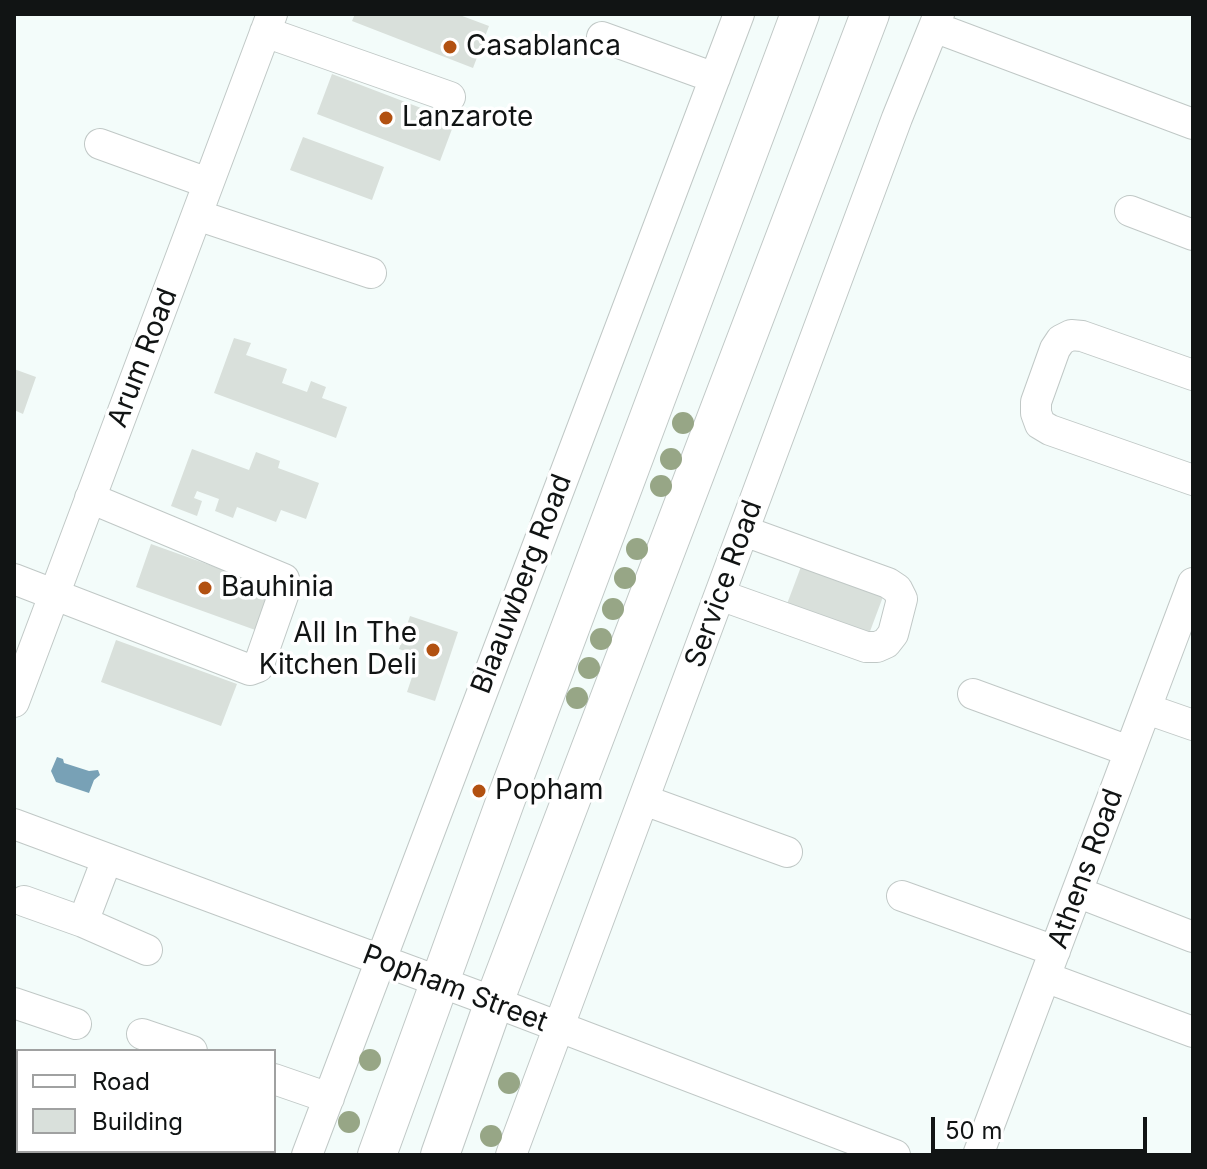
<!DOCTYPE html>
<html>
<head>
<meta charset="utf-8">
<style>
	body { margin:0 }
	#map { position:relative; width:1207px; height:1169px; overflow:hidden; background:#f3fcfa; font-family:Inter,sans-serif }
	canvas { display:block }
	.frame { position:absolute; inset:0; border:16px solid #111414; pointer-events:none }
	.legend { position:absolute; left:16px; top:1049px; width:260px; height:104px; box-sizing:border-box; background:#fff; border:2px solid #a0a1a1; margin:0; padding:10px 14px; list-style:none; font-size:24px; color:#111414 }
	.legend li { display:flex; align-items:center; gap:16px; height:40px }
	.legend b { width:40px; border:2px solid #a0a1a1 }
	.scale { position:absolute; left:931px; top:1117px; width:216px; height:36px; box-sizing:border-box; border:4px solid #111414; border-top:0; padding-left:10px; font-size:24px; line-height:28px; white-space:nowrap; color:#111414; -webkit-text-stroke:6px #fff; paint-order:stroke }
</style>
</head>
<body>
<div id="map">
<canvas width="1207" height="1169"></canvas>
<div class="frame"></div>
<ul class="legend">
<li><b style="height:10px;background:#fff"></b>Road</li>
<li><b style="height:22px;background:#d9e0db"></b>Building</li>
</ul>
<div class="scale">50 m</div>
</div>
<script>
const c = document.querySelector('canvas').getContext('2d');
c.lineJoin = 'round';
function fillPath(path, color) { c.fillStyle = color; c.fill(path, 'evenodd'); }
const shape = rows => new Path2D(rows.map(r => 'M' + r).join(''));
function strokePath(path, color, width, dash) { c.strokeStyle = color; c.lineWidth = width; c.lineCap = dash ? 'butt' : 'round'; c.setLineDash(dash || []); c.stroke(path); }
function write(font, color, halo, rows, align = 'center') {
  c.font = font + ' Inter,sans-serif'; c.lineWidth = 7; c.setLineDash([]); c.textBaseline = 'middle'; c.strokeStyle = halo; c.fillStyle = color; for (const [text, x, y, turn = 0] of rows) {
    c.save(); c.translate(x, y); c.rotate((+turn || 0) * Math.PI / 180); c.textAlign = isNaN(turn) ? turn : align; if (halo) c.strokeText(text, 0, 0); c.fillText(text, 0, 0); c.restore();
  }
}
fillPath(shape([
	[57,757,63,759,64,763,89,771,98,770,100,775,94,780,89,793,56,782,51,771]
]), '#78a1b6');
fillPath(shape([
	[355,14,457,14,489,26,473,68,352,21],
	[332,74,455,121,440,161,317,114],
	[303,137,384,167,372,200,290,170],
	[234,338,251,343,246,355,287,369,282,383,307,392,311,381,326,387,322,398,347,407,336,438,214,393],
	[14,369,36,377,23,414,14,410],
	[192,449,249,470,256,452,280,461,278,468,319,483,306,519,281,510,276,522,237,507,233,518,215,511,219,499,197,491,194,498,202,501,197,516,171,506],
	[151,544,274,588,258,631,136,587],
	[802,564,884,594,869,634,787,604],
	[410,616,458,632,435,701,407,692,419,656,399,649],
	[116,640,237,684,221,726,101,682],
	[119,1151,162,1151,160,1155,129,1155]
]), '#d9e0db');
const minor = shape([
	[934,27,1193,124],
	[265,32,450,97],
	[602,37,715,78],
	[100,144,208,183],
	[1130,211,1193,235],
	[197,215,371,273],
	[1193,375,1082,336,1071,335,1061,340,1055,349,1036,402,1036,413,1040,424,1050,430,1193,480],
	[14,579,250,670,258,667,286,587,284,579,90,498],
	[720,595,866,647,877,647,886,643,893,634,902,599,897,589,888,583,744,531],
	[973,694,1129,751],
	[14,702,272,14],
	[1147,709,1193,725],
	[644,800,787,852],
	[14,824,494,1002,895,1155],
	[1077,892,1193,937],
	[902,896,1055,951],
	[24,901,83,922,147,950],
	[83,922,107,859],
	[1045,977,1193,1032],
	[14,1003,76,1024],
	[142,1034,192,1051],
	[274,1079,329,1098],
	[218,1151,229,1155],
	[112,1155,112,1154],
	[307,1155,739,14],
	[511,1155,897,118,939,14],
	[978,1155,1193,583]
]);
const major = shape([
	[377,1155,505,802,800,14],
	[440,1155,494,1002,870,14]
]);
strokePath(minor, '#c0c8c6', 32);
strokePath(major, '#c0c8c6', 40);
strokePath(minor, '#fff', 30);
strokePath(major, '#fff', 38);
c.fillStyle = '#97a686';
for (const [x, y] of [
	[683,423],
	[671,459],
	[661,486],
	[637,549],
	[625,578],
	[613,609],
	[601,639],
	[589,668],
	[577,698],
	[370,1060],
	[509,1083],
	[349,1122],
	[491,1136]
]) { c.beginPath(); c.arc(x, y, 11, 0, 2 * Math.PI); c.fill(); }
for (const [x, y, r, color] of [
	[450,47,8,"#b25111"],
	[386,118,8,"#b25111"],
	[205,588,8,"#b25111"],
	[433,650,8,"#b25111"],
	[479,791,8,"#b25111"]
]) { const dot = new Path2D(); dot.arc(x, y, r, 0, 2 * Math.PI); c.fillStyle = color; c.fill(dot); strokePath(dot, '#fff', 3); }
write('28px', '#111414', '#fff', [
	["Casablanca",466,47],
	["Lanzarote",402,118],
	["Bauhinia",221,588],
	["All In The",417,634,"right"],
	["Kitchen Deli",417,666,"right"],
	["Popham",495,791]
], 'left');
write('28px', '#111414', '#fff', [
	["Arum Road",143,358,-69],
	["Blaauwberg Road",522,584,-69],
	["Service Road",724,584,-70],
	["Athens Road",1086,869,-70],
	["Popham Street",455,989,21]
]);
</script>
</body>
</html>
